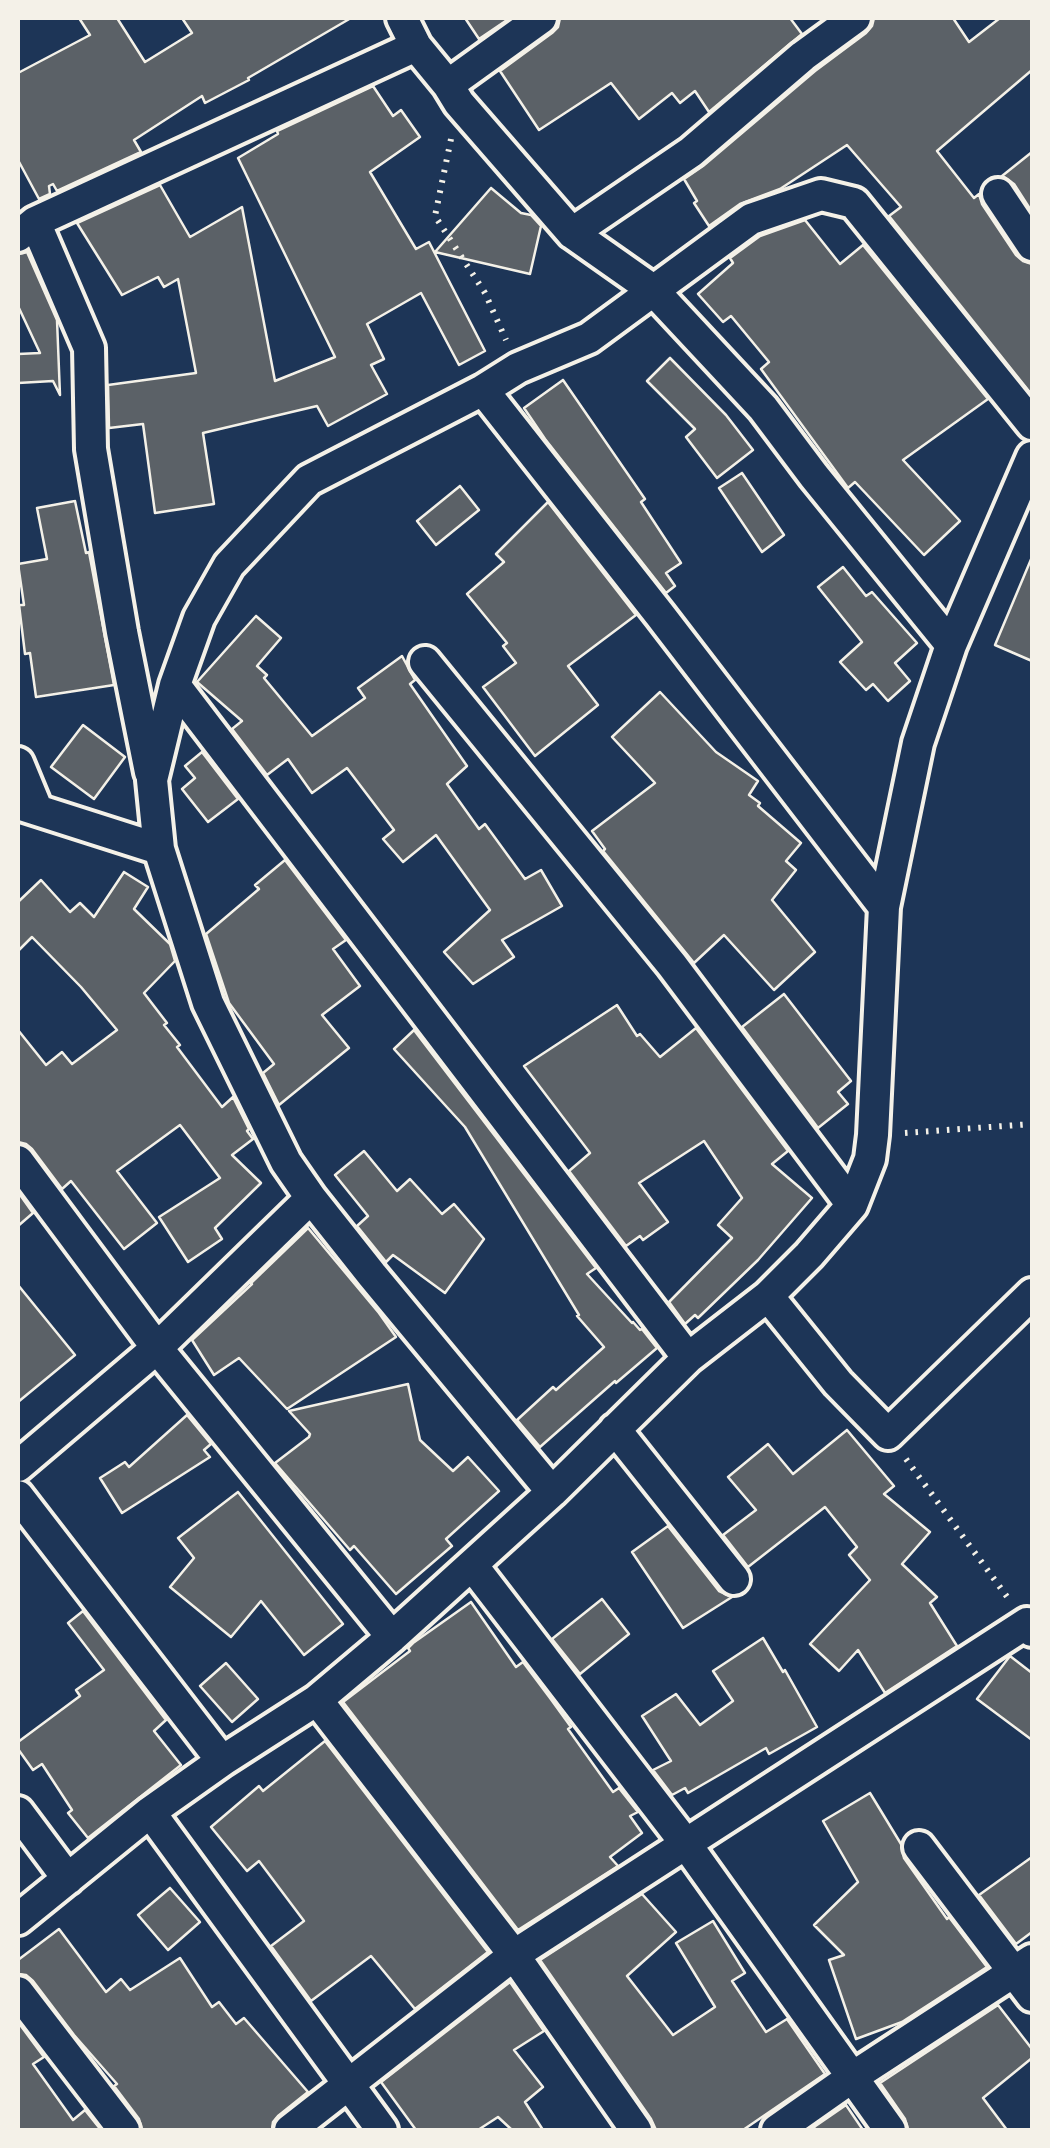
<!DOCTYPE html>
<html>
<head>
<meta charset="utf-8">
<style>
	body { margin:0 }
	#map { position:relative; width:1050px; height:2148px; overflow:hidden; background:#1d3557; font-family:Dekko,sans-serif }
	canvas { display:block }
	.frame { position:absolute; inset:0; border:20px solid #f4f1e8; pointer-events:none }
</style>
</head>
<body>
<div id="map">
<canvas width="1050" height="2148"></canvas>
<div class="frame"></div>
</div>
<script>
const c = document.querySelector('canvas').getContext('2d');
c.lineJoin = 'round';
function fillPath(path, color) { c.fillStyle = color; c.fill(path, 'evenodd'); }
const shape = rows => new Path2D(rows.map(r => 'M' + r).join(''));
function strokePath(path, color, width, dash) { c.strokeStyle = color; c.lineWidth = width; c.lineCap = dash ? 'butt' : 'round'; c.setLineDash(dash || []); c.stroke(path); }
const building = shape([
	[79,18,117,18,145,62,192,33,182,18,351,18,248,78,249,80,205,103,202,96,134,140,141,152,57,191,53,184,49,186,50,194,39,199,18,160,18,73,90,35,79,18],
	[465,18,510,18,479,39,465,18],
	[560,18,790,18,802,34,709,112,695,91,680,103,672,93,639,119,611,83,539,130,500,71,552,33,558,27,560,18],
	[874,18,953,18,969,42,1000,18,1032,18,1032,70,937,151,974,198,979,194,982,204,1016,255,1023,261,1032,264,1032,395,889,216,901,207,847,145,780,189,740,204,709,226,694,203,697,201,684,179,703,166,815,71,866,33,872,26,874,18],
	[373,86,393,116,401,110,420,137,370,172,416,249,429,242,485,351,459,365,421,293,367,324,384,359,371,365,387,394,328,426,317,406,203,433,214,504,155,513,143,424,109,428,108,385,196,373,178,279,164,287,158,277,122,295,77,223,160,185,190,237,242,207,275,381,335,357,238,158,278,134,277,131,373,86],
	[1032,152,1032,212,1014,184,1002,176,1032,152],
	[491,188,521,213,531,215,541,226,530,274,435,252,491,188],
	[805,220,840,264,863,245,988,399,903,460,960,521,924,555,855,482,848,488,761,369,769,362,731,316,723,322,698,294,733,263,730,258,760,236,805,220],
	[27,252,57,320,60,395,53,381,18,383,18,354,40,353,18,306,18,254,27,252],
	[670,358,726,415,753,450,717,478,686,437,695,429,647,381,670,358],
	[563,380,645,499,641,502,681,563,666,573,675,586,666,593,545,439,524,408,563,380],
	[742,473,784,535,762,552,719,488,742,473],
	[460,486,479,510,436,545,417,521,460,486],
	[75,501,86,553,89,552,114,685,36,697,30,653,25,654,19,605,24,605,18,564,47,559,37,508,75,501],
	[548,502,636,615,568,666,598,705,535,756,483,687,516,663,503,646,507,643,467,594,504,562,496,554,548,502],
	[1032,557,1032,661,995,645,1032,557],
	[843,567,866,596,872,592,917,643,895,663,910,681,888,701,873,684,866,690,840,662,862,642,818,587,843,567],
	[256,616,281,638,257,666,267,675,264,678,312,736,365,698,358,688,402,656,415,680,410,684,467,766,447,784,479,829,485,824,525,879,541,870,562,906,502,940,514,957,473,984,444,952,490,910,436,835,403,862,383,839,394,830,347,768,312,793,288,759,267,775,232,729,242,721,197,682,256,616],
	[660,692,716,752,758,781,749,795,760,803,758,806,801,843,786,861,796,870,772,900,815,952,774,990,724,935,694,963,603,851,605,849,592,831,655,783,612,737,660,692],
	[83,725,125,757,94,799,51,767,83,725],
	[202,752,238,799,208,822,182,789,195,778,185,766,202,752],
	[285,860,346,940,333,949,360,986,322,1015,349,1048,279,1105,263,1073,274,1064,229,1003,206,934,259,889,255,885,285,860],
	[124,872,148,887,134,909,170,944,175,961,144,993,167,1023,164,1025,180,1045,177,1047,222,1107,233,1097,249,1129,247,1131,253,1139,232,1155,261,1183,215,1228,222,1239,188,1262,159,1217,220,1178,180,1125,117,1171,157,1223,124,1249,71,1181,62,1189,32,1149,26,1144,18,1142,18,1030,46,1065,62,1052,72,1064,117,1030,81,987,32,937,18,951,18,902,41,880,70,912,80,903,94,917,124,872],
	[784,994,851,1081,838,1092,848,1104,818,1128,742,1027,784,994],
	[617,1005,637,1036,640,1034,660,1057,696,1028,788,1151,772,1164,812,1198,758,1260,698,1318,695,1315,685,1324,669,1302,732,1238,718,1225,742,1198,704,1141,639,1183,668,1222,643,1240,640,1236,626,1246,569,1171,590,1153,524,1066,617,1005],
	[414,1030,596,1268,587,1274,632,1323,633,1322,640,1330,642,1329,657,1348,616,1383,615,1381,540,1447,517,1420,553,1387,556,1390,604,1347,577,1316,579,1315,465,1127,394,1049,414,1030],
	[364,1151,397,1191,410,1179,442,1214,454,1204,484,1239,445,1293,393,1255,386,1262,357,1226,368,1216,335,1175,364,1151],
	[18,1192,33,1213,18,1226,18,1192],
	[308,1228,379,1313,396,1337,287,1409,239,1358,214,1375,192,1340,252,1284,251,1283,308,1228],
	[18,1285,75,1355,18,1402,18,1285],
	[408,1384,420,1440,453,1471,468,1457,499,1491,446,1539,452,1546,396,1594,354,1546,350,1550,275,1463,309,1437,310,1434,289,1411,408,1384],
	[187,1415,211,1444,204,1450,210,1457,122,1513,100,1478,125,1462,129,1467,187,1415],
	[847,1430,894,1486,884,1494,930,1532,902,1564,937,1597,930,1603,957,1646,885,1693,858,1650,839,1671,810,1644,870,1580,849,1555,857,1547,825,1507,748,1567,723,1535,756,1510,728,1477,768,1444,793,1474,847,1430],
	[238,1492,343,1624,304,1655,261,1601,231,1637,170,1587,194,1558,178,1538,238,1492],
	[668,1526,719,1591,732,1597,683,1628,632,1552,668,1526],
	[602,1599,629,1634,580,1674,552,1639,602,1599],
	[471,1602,516,1667,523,1662,550,1698,571,1727,568,1729,613,1792,619,1788,638,1812,630,1816,642,1833,610,1857,618,1866,518,1930,343,1702,410,1651,408,1648,413,1643,471,1602],
	[83,1611,166,1720,154,1731,181,1765,88,1838,68,1813,72,1810,42,1764,33,1770,18,1749,18,1742,80,1696,76,1690,104,1670,68,1623,83,1611],
	[763,1638,783,1672,785,1670,817,1727,769,1754,766,1748,688,1793,685,1788,672,1795,653,1770,671,1761,642,1716,676,1694,700,1725,733,1701,713,1671,763,1638],
	[1010,1656,1032,1673,1032,1740,977,1699,1010,1656],
	[226,1663,258,1699,232,1722,200,1686,226,1663],
	[325,1741,488,1952,415,2009,371,1956,311,2001,271,1946,304,1921,259,1861,247,1871,211,1827,259,1786,263,1791,325,1741],
	[870,1793,901,1844,904,1858,947,1919,949,1917,987,1967,902,2022,856,2039,829,1960,844,1955,814,1925,858,1882,823,1821,870,1793],
	[1032,1857,1032,1932,1016,1944,979,1895,1032,1857],
	[170,1888,200,1922,168,1950,138,1915,170,1888],
	[642,1894,676,1932,627,1976,673,2035,715,2007,676,1943,713,1921,745,1973,732,1981,766,2032,787,2019,825,2074,743,2130,656,2130,651,2119,540,1960,642,1894],
	[59,1929,106,1992,121,1979,130,1990,180,1958,212,2007,219,2002,236,2024,244,2018,308,2092,278,2116,273,2122,272,2130,142,2130,139,2119,114,2086,117,2084,74,2035,33,1981,26,1975,18,1974,18,1960,59,1929],
	[510,1982,544,2031,514,2050,543,2087,525,2102,543,2130,512,2130,498,2117,478,2130,416,2130,381,2082,510,1982],
	[998,2005,1032,2049,1032,2058,983,2098,1007,2130,908,2130,905,2119,880,2083,998,2005],
	[18,2022,44,2057,33,2064,73,2120,85,2110,101,2130,18,2130,18,2022],
	[846,2105,863,2130,816,2130,814,2127,846,2105]
]);
fillPath(building, '#5b6167');
strokePath(building, '#f4f1e8', 2.5);
const street = shape([
	[402,18,416,46,448,85,459,103,572,233,653,290,763,408,814,476,951,645],
	[448,85,541,18],
	[998,194,1032,245],
	[35,222,89,348,91,449,122,632,150,772],
	[572,233,691,152,803,56,855,18],
	[18,236,35,222,416,46],
	[483,390,660,615,884,907],
	[425,662,672,965,852,1205],
	[175,685,688,1358],
	[18,763,37,809],
	[18,804,159,849],
	[18,1161,157,1348,392,1637],
	[768,1296,838,1383,888,1434,1032,1294],
	[615,1429,734,1579],
	[18,1466,157,1348,311,1198],
	[552,1492,372,1275,311,1198,286,1162,208,1003,159,849,152,780,175,685,199,618,229,565,309,480,483,390,518,368,589,338,751,219,821,195,854,203,1032,424],
	[18,1496,222,1761],
	[472,1565,686,1844,890,2130],
	[317,1700,514,1955,636,2130],
	[18,1812,68,1879],
	[150,1812,382,2130],
	[919,1847,1032,1996],
	[18,1919,150,1812,222,1761,317,1700,392,1637,552,1492,688,1358,768,1296,809,1255,852,1205,870,1159,873,1135,884,907,918,743,951,645,1032,457],
	[18,1992,124,2130],
	[290,2130,514,1955,1027,1623,1032,1631],
	[777,2130,851,2078,1032,1960]
]);
strokePath(street, '#f4f1e8', 38);
strokePath(shape([
	[451,139,435,216,485,293,506,340],
	[905,1133,1032,1124],
	[906,1459,1008,1598]
]), '#f4f1e8', 6, [2.5, 8]);
strokePath(street, '#1d3557', 30);
</script>
</body>
</html>
